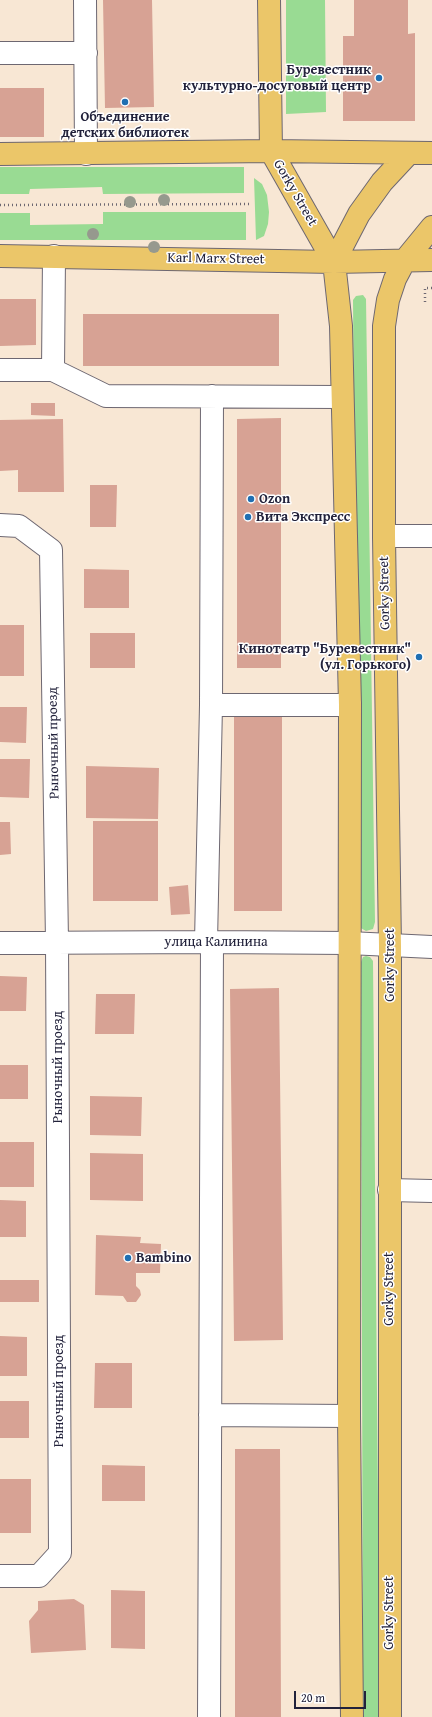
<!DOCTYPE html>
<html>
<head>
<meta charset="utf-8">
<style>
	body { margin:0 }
	#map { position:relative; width:432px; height:1717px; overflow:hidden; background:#f8e7d4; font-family:"Gentium Book Plus",serif }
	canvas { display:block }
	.scale { position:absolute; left:294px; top:1691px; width:72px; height:18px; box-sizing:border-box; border:2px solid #22223b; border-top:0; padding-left:5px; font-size:12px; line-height:14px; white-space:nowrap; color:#22223b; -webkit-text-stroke:3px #fff; paint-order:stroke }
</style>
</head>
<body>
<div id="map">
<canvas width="432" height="1717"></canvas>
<div class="scale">20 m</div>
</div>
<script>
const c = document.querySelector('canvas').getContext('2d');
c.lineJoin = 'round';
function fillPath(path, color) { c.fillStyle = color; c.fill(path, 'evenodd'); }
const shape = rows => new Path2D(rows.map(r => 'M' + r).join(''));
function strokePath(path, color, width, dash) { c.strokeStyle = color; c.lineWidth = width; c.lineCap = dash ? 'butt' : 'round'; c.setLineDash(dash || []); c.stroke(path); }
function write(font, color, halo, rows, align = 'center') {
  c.font = font + ' "Gentium Book Plus",serif'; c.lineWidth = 3; c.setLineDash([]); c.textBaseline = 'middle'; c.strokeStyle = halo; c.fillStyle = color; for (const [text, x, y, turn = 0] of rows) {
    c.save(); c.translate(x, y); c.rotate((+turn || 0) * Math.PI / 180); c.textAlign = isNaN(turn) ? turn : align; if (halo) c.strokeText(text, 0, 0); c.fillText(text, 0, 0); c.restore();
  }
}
fillPath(shape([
	[286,0,325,0,326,112,286,114],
	[0,167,244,167,244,193,103,194,102,187,30,189,29,194,0,194],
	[254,178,262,184,267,195,269,212,268,224,264,236,256,240],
	[103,212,246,212,246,240,0,240,0,213,30,213,30,225,103,224],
	[363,295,366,299,375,922,373,929,366,931,359,927,358,920,353,300,356,296],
	[366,956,370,957,373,961,380,1717,363,1717,361,962,363,957]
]), '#99db93');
fillPath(shape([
	[103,0,152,0,154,107,105,108],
	[354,0,408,0,408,34,415,33,415,121,343,121,343,36,354,36],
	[0,88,44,88,44,137,0,137],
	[0,299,36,299,36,345,0,346],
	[83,314,279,314,279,366,83,366],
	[31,403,55,403,55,416,31,415],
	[281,418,281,668,237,668,237,419],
	[63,419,64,492,18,492,18,470,0,471,0,420],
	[90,485,117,485,116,527,90,527],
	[84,569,129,570,129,608,84,608],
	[0,625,24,625,24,676,0,676],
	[90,633,135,633,135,668,90,668],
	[0,707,27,707,26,743,0,742],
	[234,717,282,717,282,911,234,911],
	[0,759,30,759,29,798,0,797],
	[86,766,159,768,158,819,86,818],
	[93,821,158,821,158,901,93,901],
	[0,822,10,822,11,854,0,855],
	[188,885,190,914,171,915,169,887],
	[0,976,27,977,26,1011,0,1011],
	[279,988,283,1340,234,1341,230,989],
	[96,994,135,994,134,1034,95,1034],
	[0,1065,28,1065,28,1099,0,1099],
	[90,1096,142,1097,141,1136,90,1135],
	[0,1142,34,1142,34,1187,0,1187],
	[90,1153,143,1154,143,1201,90,1200],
	[0,1200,26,1201,26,1237,0,1237],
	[96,1235,141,1237,140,1243,161,1244,160,1273,136,1273,136,1286,140,1290,141,1295,136,1302,127,1302,123,1296,95,1295],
	[0,1280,39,1280,39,1302,0,1302],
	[0,1336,27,1337,27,1376,0,1376],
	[95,1363,132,1363,132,1408,94,1408],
	[0,1401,29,1401,29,1438,0,1438],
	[235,1449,280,1449,281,1717,235,1717],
	[102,1465,145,1466,145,1501,102,1501],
	[0,1479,31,1479,31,1533,0,1533],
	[111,1590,145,1591,145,1649,111,1648],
	[74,1599,84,1605,86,1650,31,1653,29,1621,38,1610,38,1601]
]), '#d7a294');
const minor = shape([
	[85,0,86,154],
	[0,53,86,53],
	[0,370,53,370,54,256],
	[53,370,106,396,341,397],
	[0,525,19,526,51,550,57,942,60,1553,39,1576,0,1576],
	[384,536,432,536],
	[211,705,350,705],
	[206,942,211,705,212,396],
	[0,943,212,942,349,943,432,947],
	[389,1190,432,1191],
	[210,1415,349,1416],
	[209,1717,212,942]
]);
const major = shape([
	[269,0,271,151,334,262,341,326,350,705,349,1416,352,1717],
	[0,154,271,151,432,153],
	[0,256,334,262,432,260],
	[334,262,359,214,382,182,409,153],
	[390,1717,390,946,384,536,384,326,388,300,395,279,405,260,432,227]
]);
strokePath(minor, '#6d6771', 24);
strokePath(major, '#6d6771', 24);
strokePath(shape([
	[0,205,250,204],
	[425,302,425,288,432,288]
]), '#6d6771', 2.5, [1, 3]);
strokePath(minor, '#fff', 22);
strokePath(major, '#ebc669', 22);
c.fillStyle = '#96998e';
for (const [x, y] of [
	[164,200],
	[130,202],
	[93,234],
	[154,247]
]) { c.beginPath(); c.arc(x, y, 6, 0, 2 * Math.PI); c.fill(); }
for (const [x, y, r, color] of [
	[379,78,4,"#1f6fb2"],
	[125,102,4,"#1f6fb2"],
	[251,499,4,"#1f6fb2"],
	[248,517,4,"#1f6fb2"],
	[419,657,4,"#1f6fb2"],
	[128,1258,4,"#1f6fb2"]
]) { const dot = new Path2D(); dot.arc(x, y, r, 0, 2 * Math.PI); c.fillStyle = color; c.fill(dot); strokePath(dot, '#fff', 1.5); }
write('bold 14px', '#22223b', '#fff', [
	["Буревестник",371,70,"right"],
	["культурно-досуговый центр",371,86,"right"],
	["Объединение",125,117,"center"],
	["детских библиотек",125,133,"center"],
	["Ozon",259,499],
	["Вита Экспресс",256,517],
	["Кинотеатр \"Буревестник\"",411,649,"right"],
	["(ул. Горького)",411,665,"right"],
	["Bambino",136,1258]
], 'left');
write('14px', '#22223b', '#fff', [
	["Gorky Street",295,193,60],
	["Karl Marx Street",216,259,1],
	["Gorky Street",385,593,-91],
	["Рыночный проезд",54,743,-91],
	["улица Калинина",216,942],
	["Gorky Street",390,965,-90],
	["Рыночный проезд",58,1067,-90],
	["Gorky Street",389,1289,-90],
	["Рыночный проезд",59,1391,-90],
	["Gorky Street",389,1613,-90]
]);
</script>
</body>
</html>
